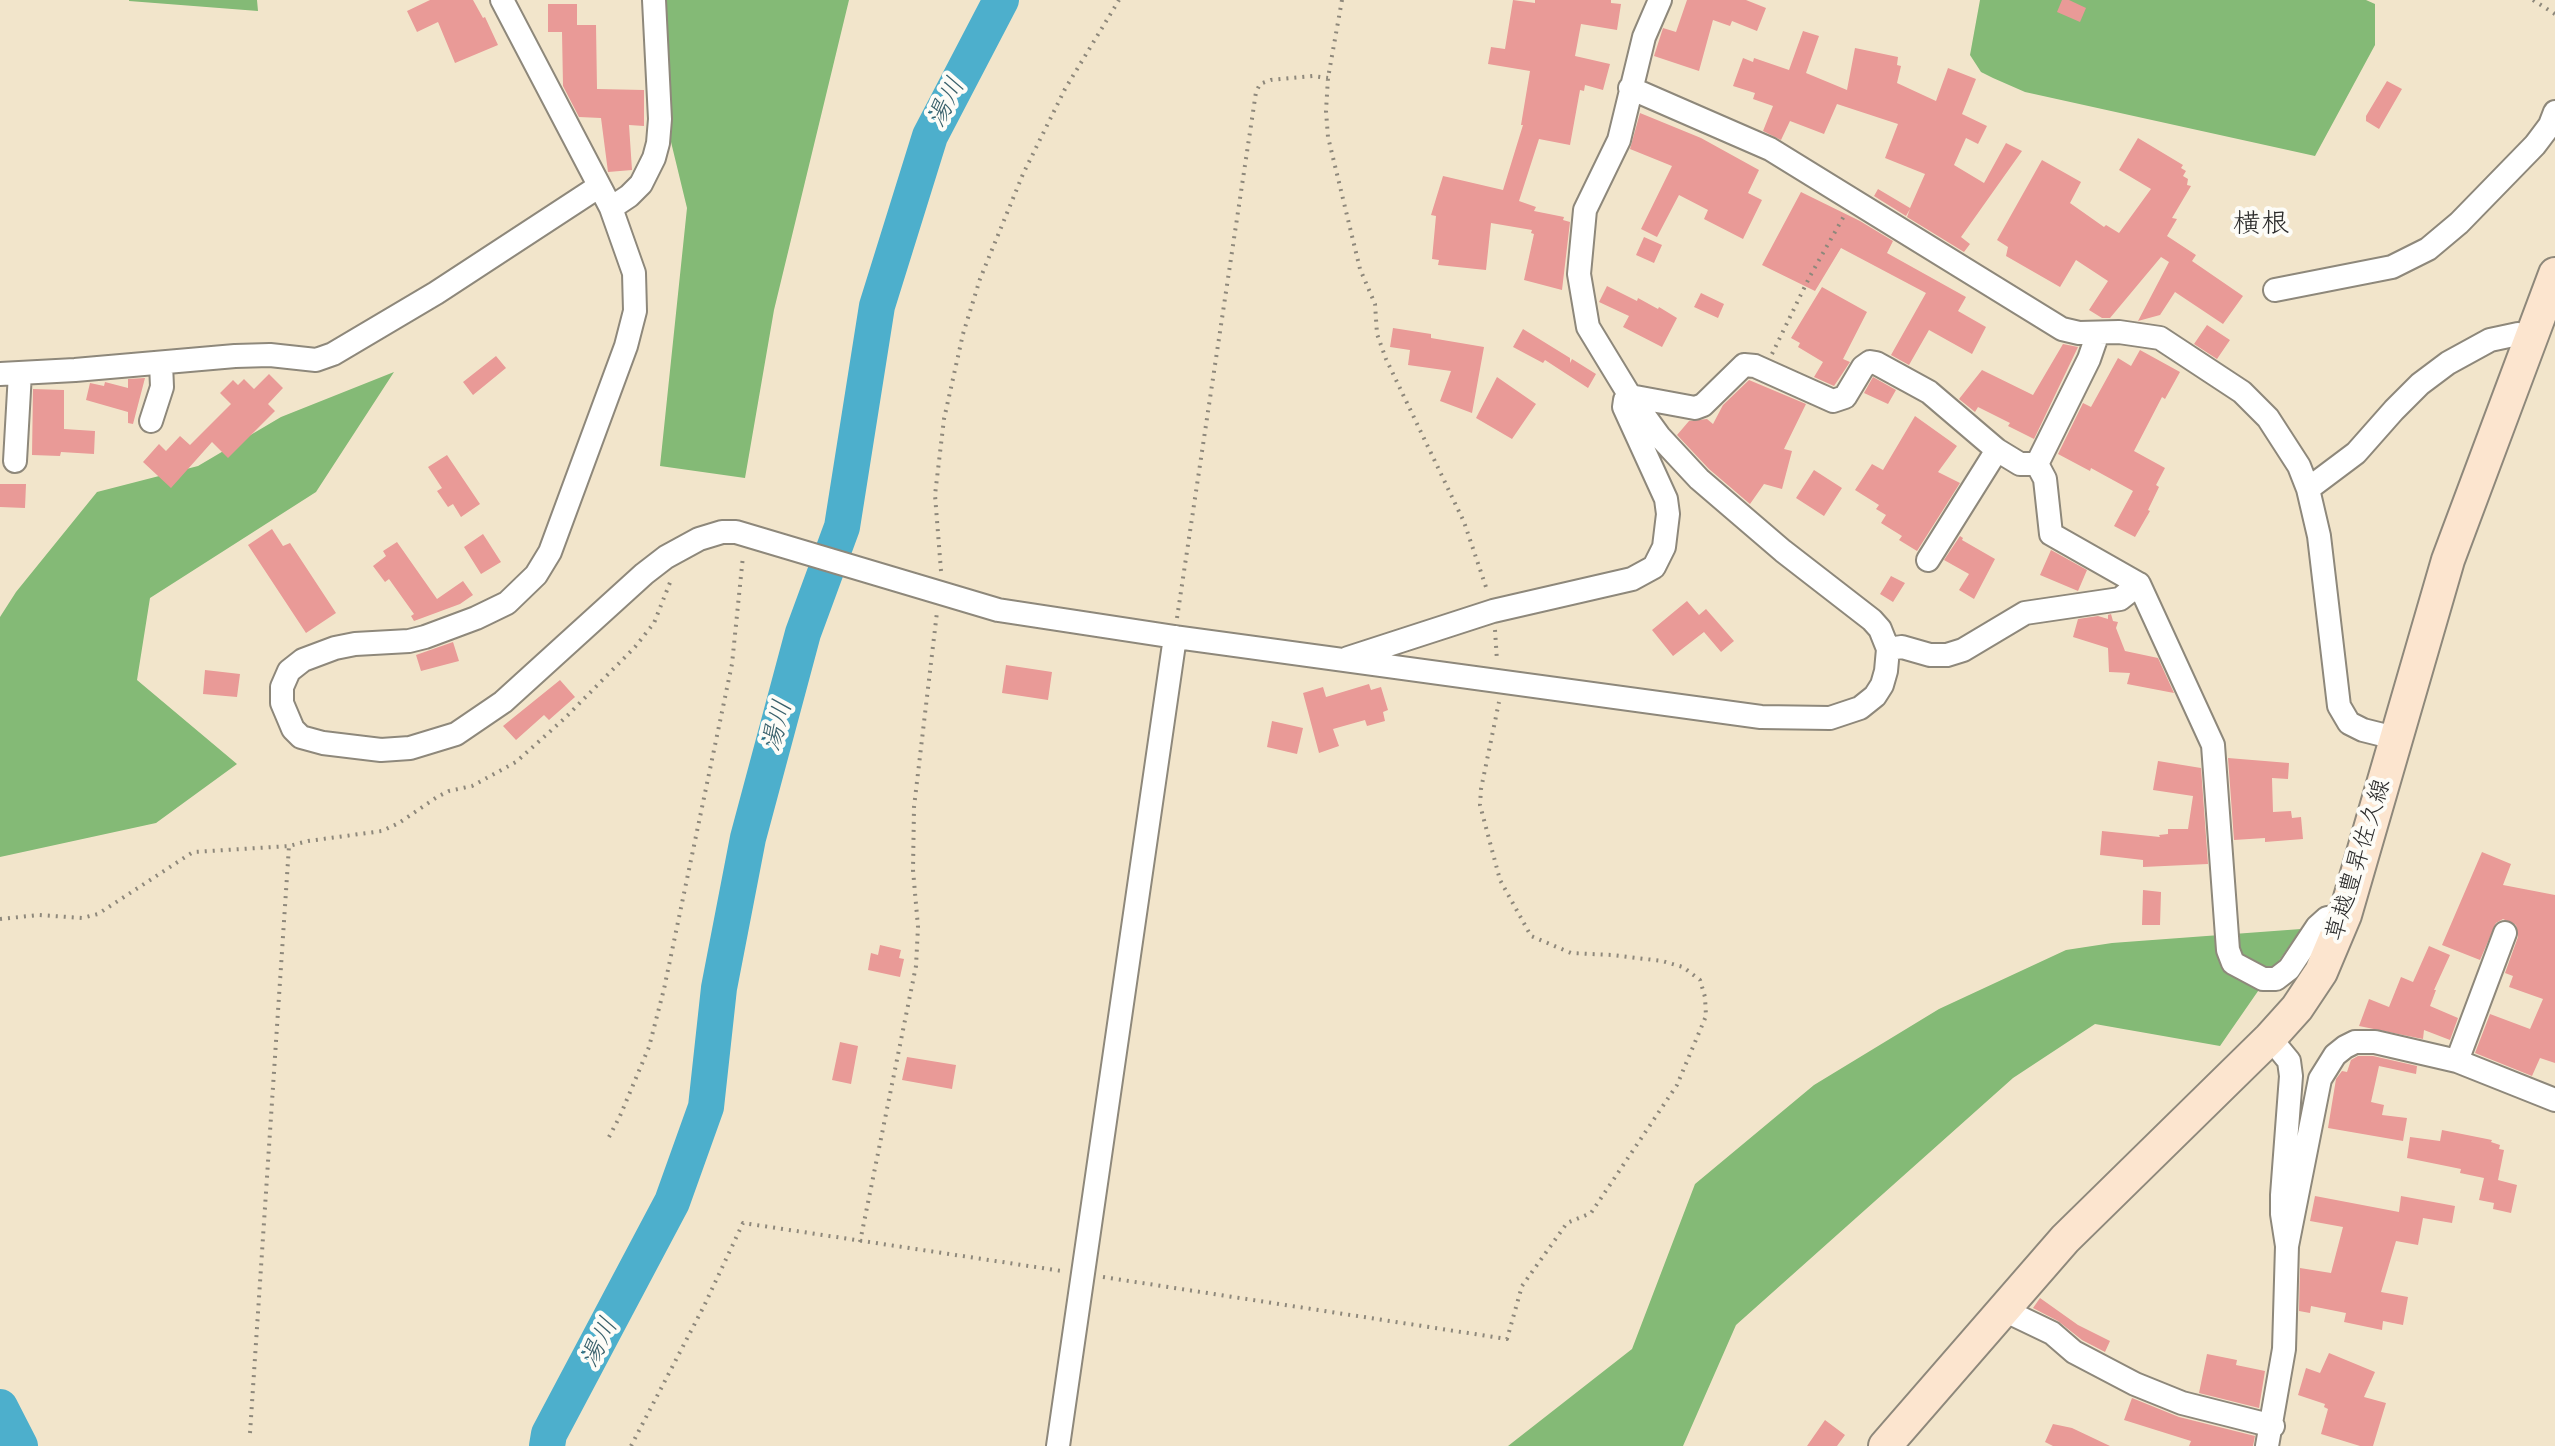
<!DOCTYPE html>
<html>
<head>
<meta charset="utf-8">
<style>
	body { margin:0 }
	canvas { display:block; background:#f2e5cb }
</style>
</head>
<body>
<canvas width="2555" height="1446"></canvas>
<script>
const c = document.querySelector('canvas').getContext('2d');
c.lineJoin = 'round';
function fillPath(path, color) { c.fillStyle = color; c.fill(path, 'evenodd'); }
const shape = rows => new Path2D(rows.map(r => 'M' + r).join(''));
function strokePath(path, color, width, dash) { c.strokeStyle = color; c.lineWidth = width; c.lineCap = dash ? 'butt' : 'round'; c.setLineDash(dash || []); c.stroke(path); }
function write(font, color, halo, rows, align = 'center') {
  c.font = font + ' Itim,"Klee One",sans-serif'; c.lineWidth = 8; c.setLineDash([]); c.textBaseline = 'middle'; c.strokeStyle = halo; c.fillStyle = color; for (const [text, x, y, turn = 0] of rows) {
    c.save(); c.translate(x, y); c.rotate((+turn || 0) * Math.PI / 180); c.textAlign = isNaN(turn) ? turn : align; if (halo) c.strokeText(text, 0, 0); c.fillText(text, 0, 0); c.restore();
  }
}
fillPath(shape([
	[129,0,257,0,258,11,129,1],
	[657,0,849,0,774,310,745,478,660,466,687,208,656,80],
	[1980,0,2366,0,2375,4,2375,45,2315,156,2025,92,1993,78,1981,72,1970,55],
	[394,372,316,492,150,598,137,680,237,764,156,823,0,857,0,617,16,592,97,492,198,466,281,417],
	[2301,929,2220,1046,2095,1024,2013,1078,1736,1325,1683,1446,1508,1446,1632,1349,1695,1184,1814,1085,1939,1009,2066,950,2112,943]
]), '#84ba76');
strokePath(shape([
	[0,1407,20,1446],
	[547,1446,549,1434,672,1202,706,1107,719,988,748,838,803,633,842,527,877,306,930,136,1001,0]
]), '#4dafcc', 36);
fillPath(shape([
	[430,0,473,0,483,18,485,17,498,45,455,63,438,22,417,32,407,11],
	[1513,0,1535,3,1535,0,1611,0,1611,3,1621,4,1617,30,1581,24,1575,56,1610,64,1603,90,1585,85,1584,91,1580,90,1570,145,1539,139,1519,201,1536,207,1534,211,1564,217,1563,220,1570,222,1562,290,1524,280,1534,234,1531,233,1532,230,1491,223,1486,270,1438,265,1439,260,1432,259,1436,216,1431,215,1443,176,1503,190,1523,125,1521,125,1530,71,1488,64,1491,47,1505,49],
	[1687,0,1746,0,1766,8,1757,31,1732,21,1730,26,1713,20,1699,71,1654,56,1663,28,1676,32],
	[2062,0,2069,0,2086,8,2080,22,2057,12],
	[548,4,577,4,577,25,596,25,597,89,644,90,644,126,629,125,632,170,608,172,601,118,579,117,563,86,562,32,548,32],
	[1803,31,1819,36,1806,73,1847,90,1855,48,1898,57,1897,65,1901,66,1897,83,1936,101,1948,68,1976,79,1962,114,1987,126,1978,144,1966,138,1954,165,1984,183,2006,143,2022,151,1961,237,1970,244,1964,252,1907,217,1910,209,1906,216,1874,196,1878,189,1910,208,1925,174,1885,158,1898,124,1837,104,1824,134,1790,121,1781,140,1763,131,1773,106,1753,99,1755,93,1733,86,1743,58,1753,62,1754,58,1789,70],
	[2387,81,2402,89,2379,129,2366,121,2366,116],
	[1640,113,1701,138,1759,170,1748,193,1762,200,1743,239,1704,219,1708,210,1679,195,1657,237,1641,229,1672,166,1630,149],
	[2138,138,2183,165,2181,168,2186,171,2183,176,2188,179,2187,185,2191,186,2172,218,2177,219,2167,236,2196,255,2192,261,2243,296,2223,324,2175,292,2160,315,2138,321,2169,262,2161,257,2110,318,2102,318,2089,310,2108,281,2076,260,2060,287,2006,256,2008,247,1997,240,2042,160,2081,182,2070,203,2104,227,2106,225,2119,233,2151,189,2119,170],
	[1801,192,1860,221,1893,241,1887,253,1966,297,1958,311,1986,327,1972,354,1929,330,1909,365,1891,355,1926,293,1841,248,1815,291,1762,265],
	[1644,237,1662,245,1654,263,1636,255],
	[1607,286,1637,301,1638,298,1658,309,1659,307,1677,318,1662,347,1623,327,1629,316,1599,302],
	[1822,287,1867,312,1843,359,1850,362,1834,386,1814,377,1823,362,1798,347,1800,343,1791,338],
	[1701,293,1724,304,1718,318,1694,307],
	[2207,325,2230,340,2217,359,2194,344],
	[1393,328,1431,334,1431,338,1484,347,1472,413,1440,401,1451,371,1408,365,1410,350,1390,347],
	[1523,329,1570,358,1570,363,1572,359,1596,374,1588,388,1545,360,1543,363,1513,347],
	[2063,344,2078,347,2034,439,2008,426,2010,423,1978,407,1975,412,1959,399,1982,370,2033,395],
	[2140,350,2180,372,2165,399,2162,397,2134,451,2165,468,2156,485,2159,487,2148,510,2150,511,2135,537,2114,526,2133,491,2091,468,2090,471,2058,454,2083,403,2091,407,2118,358,2131,366],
	[496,356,506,368,473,395,463,382],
	[269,374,283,388,268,404,275,411,228,458,212,442,171,488,143,462,159,444,166,451,180,436,190,445,231,404,220,393,233,380,238,385,244,379,254,389],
	[1497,377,1536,404,1512,439,1476,418],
	[1873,377,1896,390,1888,404,1864,393],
	[145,378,133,424,128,423,128,412,86,400,90,383,104,386,105,382,128,388,128,379],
	[1749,380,1806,404,1784,449,1792,451,1782,489,1764,484,1750,504,1709,469,1677,435,1689,421,1707,419,1713,424,1723,405],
	[33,389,64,390,64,429,95,431,94,454,61,452,60,456,32,455],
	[1915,416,1957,446,1938,472,1960,483,1917,551,1899,540,1902,536,1881,523,1886,515,1876,509,1879,505,1855,490,1872,464,1883,470],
	[447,455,480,504,461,517,453,504,448,507,437,491,442,488,428,467],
	[1814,470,1842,488,1824,516,1796,498],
	[0,484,26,484,25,508,0,507],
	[272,529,283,546,290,543,336,613,306,633,248,545],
	[483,534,501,562,481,574,464,547],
	[1960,536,1963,538,1962,540,1995,559,1974,599,1959,590,1969,574,1944,560],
	[397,542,437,599,463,581,473,595,460,604,414,621,411,616,414,614,389,579,385,582,373,566,386,556,383,551],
	[2051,550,2087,570,2078,591,2040,575],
	[1891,576,1905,583,1893,602,1880,594],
	[1687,601,1699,615,1706,609,1734,641,1721,652,1704,632,1673,656,1652,630],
	[2111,614,2113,621,2118,622,2116,628,2125,651,2158,658,2174,693,2127,684,2130,673,2109,672,2108,648,2073,637,2078,619,2098,616,2108,619,2108,615],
	[453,642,459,661,421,671,416,655],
	[1006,665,1052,672,1048,700,1002,693],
	[205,670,240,674,237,697,203,694],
	[560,680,575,697,549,720,544,715,516,740,503,726],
	[1369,684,1371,690,1381,687,1388,710,1383,712,1385,721,1367,726,1365,720,1333,729,1339,746,1319,753,1303,693,1323,687,1326,697],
	[1272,721,1303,728,1297,754,1267,747],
	[2228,758,2289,763,2288,779,2272,778,2273,812,2291,811,2292,818,2301,817,2303,839,2265,842,2265,838,2234,840],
	[2158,761,2201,768,2208,864,2143,867,2143,860,2100,855,2102,831,2160,837,2159,835,2168,834,2168,829,2188,829,2193,796,2153,790],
	[2482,852,2511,864,2503,885,2555,895,2555,1063,2540,1058,2532,1076,2475,1053,2490,1014,2530,1029,2543,999,2509,987,2513,976,2505,973,2518,937,2516,925,2503,919,2496,923,2480,960,2442,945],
	[2143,890,2161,892,2160,925,2142,925],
	[880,945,901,950,899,958,904,959,900,977,868,970,871,953,878,955],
	[2429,946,2450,955,2434,990,2436,990,2430,1006,2458,1018,2450,1040,2424,1030,2423,1039,2359,1026,2369,999,2389,1007,2401,977,2413,982],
	[840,1042,858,1046,851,1084,832,1080],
	[2358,1056,2373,1056,2417,1066,2416,1074,2379,1066,2371,1102,2384,1105,2382,1115,2407,1118,2403,1141,2328,1128,2336,1079,2342,1071,2347,1072,2351,1060],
	[907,1057,956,1065,952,1089,902,1080],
	[2442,1130,2492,1140,2491,1142,2500,1145,2499,1149,2504,1150,2498,1180,2517,1185,2511,1213,2493,1209,2494,1203,2479,1200,2484,1178,2460,1173,2461,1169,2407,1158,2410,1137,2440,1141],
	[2315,1196,2399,1212,2401,1196,2455,1206,2452,1223,2423,1218,2418,1245,2396,1241,2381,1292,2408,1297,2403,1325,2383,1321,2382,1330,2344,1322,2346,1313,2311,1306,2310,1313,2299,1311,2300,1268,2331,1273,2343,1227,2310,1221],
	[2040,1298,2078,1325,2110,1341,2105,1352,2082,1340,2058,1321,2033,1308],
	[2329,1353,2375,1372,2364,1397,2386,1403,2373,1446,2360,1446,2321,1434,2328,1409,2324,1407,2325,1404,2298,1395,2306,1368,2320,1373],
	[2207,1354,2237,1360,2236,1365,2265,1371,2259,1408,2199,1393],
	[2132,1398,2179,1417,2255,1436,2253,1446,2189,1446,2191,1441,2124,1420],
	[1825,1420,1845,1435,1837,1446,1807,1446],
	[2053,1424,2072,1428,2110,1446,2053,1446,2045,1442]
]), '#e99a97');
const minor = shape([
	[502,0,611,208,634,273,635,311,626,346,550,552,536,575,507,603,476,618,425,637,409,641,355,644,335,648,303,660,289,671,282,687,282,703,293,729,301,737,323,743,381,750,410,748,456,734,503,702,644,574,666,557,699,539,722,532,736,532,998,610,1175,637,1761,717,1830,718,1860,708,1875,696,1882,685,1886,671,1888,649,1880,629,1872,620,1783,551,1699,479,1659,436,1630,396,1588,327,1579,274,1585,210,1619,140,1644,37,1660,0],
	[1630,88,1770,149,2062,329,2079,333,2119,332,2160,338,2242,392,2268,418,2299,466,2308,489,2319,536,2339,706,2349,723,2363,730,2395,738],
	[611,208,629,196,641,184,654,158,658,143,660,119,654,0],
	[2275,290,2392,267,2428,249,2459,223,2535,145,2550,125,2555,112],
	[2098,333,2089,359,2037,464,2045,479,2051,534,2139,584,2213,745,2228,950,2233,963,2263,979,2276,979,2289,969,2317,927,2327,918,2345,915],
	[0,374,75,370,235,356,270,355,316,360,333,354,436,293,598,187],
	[151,421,162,387,161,363],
	[15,461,20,373],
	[2308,489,2356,453,2394,410,2420,384,2448,363,2490,340,2518,334,2531,336],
	[1928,560,1997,450],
	[1888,649,1902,647,1930,655,1947,655,1963,650,2025,613,2120,599,2139,584],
	[1348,658,1493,611,1632,579,1654,567,1664,547,1668,514,1666,499,1624,407,1625,400,1630,396,1695,408,1703,405,1744,365,1755,366,1833,401,1845,397,1863,367,1870,362,1876,363,1929,392,1997,450,2020,464,2037,464],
	[2457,1061,2505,933],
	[2287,1246,2320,1079,2335,1055,2345,1047,2355,1042,2375,1042,2457,1061,2555,1100],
	[2004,1310,2052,1333,2074,1352,2135,1384,2182,1403,2273,1426],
	[1058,1446,1175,637],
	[2267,1446,2284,1349,2287,1246,2282,1214,2282,1195,2291,1076,2289,1061,2270,1038]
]);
const secondary = shape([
	[1885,1446,2065,1239,2270,1038,2297,1008,2321,972,2345,915,2448,560,2555,274]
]);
strokePath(minor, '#8e887b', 26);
strokePath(secondary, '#8e887b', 36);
strokePath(shape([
	[1342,0,1328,78,1326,111,1328,137,1360,269,1375,304,1377,334,1386,359,1464,522,1487,590],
	[2533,0,2555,14],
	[1772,354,1810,276,1844,216],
	[941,571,935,495,944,419,963,334,980,279,1023,174,1065,89,1119,0],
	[1177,618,1256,92,1260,84,1271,80,1313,76,1328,78],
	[1495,630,1497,661],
	[0,919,39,915,82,918,98,914,193,852,289,846,308,841,382,831,399,823,437,797,449,791,472,786,516,762,565,718,635,647,654,623,671,580],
	[609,1137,620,1116,649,1047,664,989,732,664,743,556],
	[860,1242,916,966,918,927,913,870,914,807,937,612],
	[1103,1277,1507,1339,1522,1286,1567,1223,1591,1213,1677,1085,1706,1016,1705,997,1700,980,1683,967,1662,961,1612,955,1571,953,1531,936,1500,880,1480,805,1481,789,1499,702],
	[250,1433,289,846],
	[631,1446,704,1306,743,1223,1062,1271]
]), '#8e887b', 4, [2, 6]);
strokePath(minor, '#fff', 22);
strokePath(secondary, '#fce5cf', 32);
write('24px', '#2b2b2b', '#fdfcf7', [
	["草越豊昇佐久線",2359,860,-73]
]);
write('italic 26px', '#39606b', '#fdfcf7', [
	["湯川",947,103,-63],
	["湯川",778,726,-75],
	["湯川",600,1343,-63]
]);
write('28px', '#2b2b2b', '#fdfcf7', [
	["横根",2261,225]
]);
</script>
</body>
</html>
